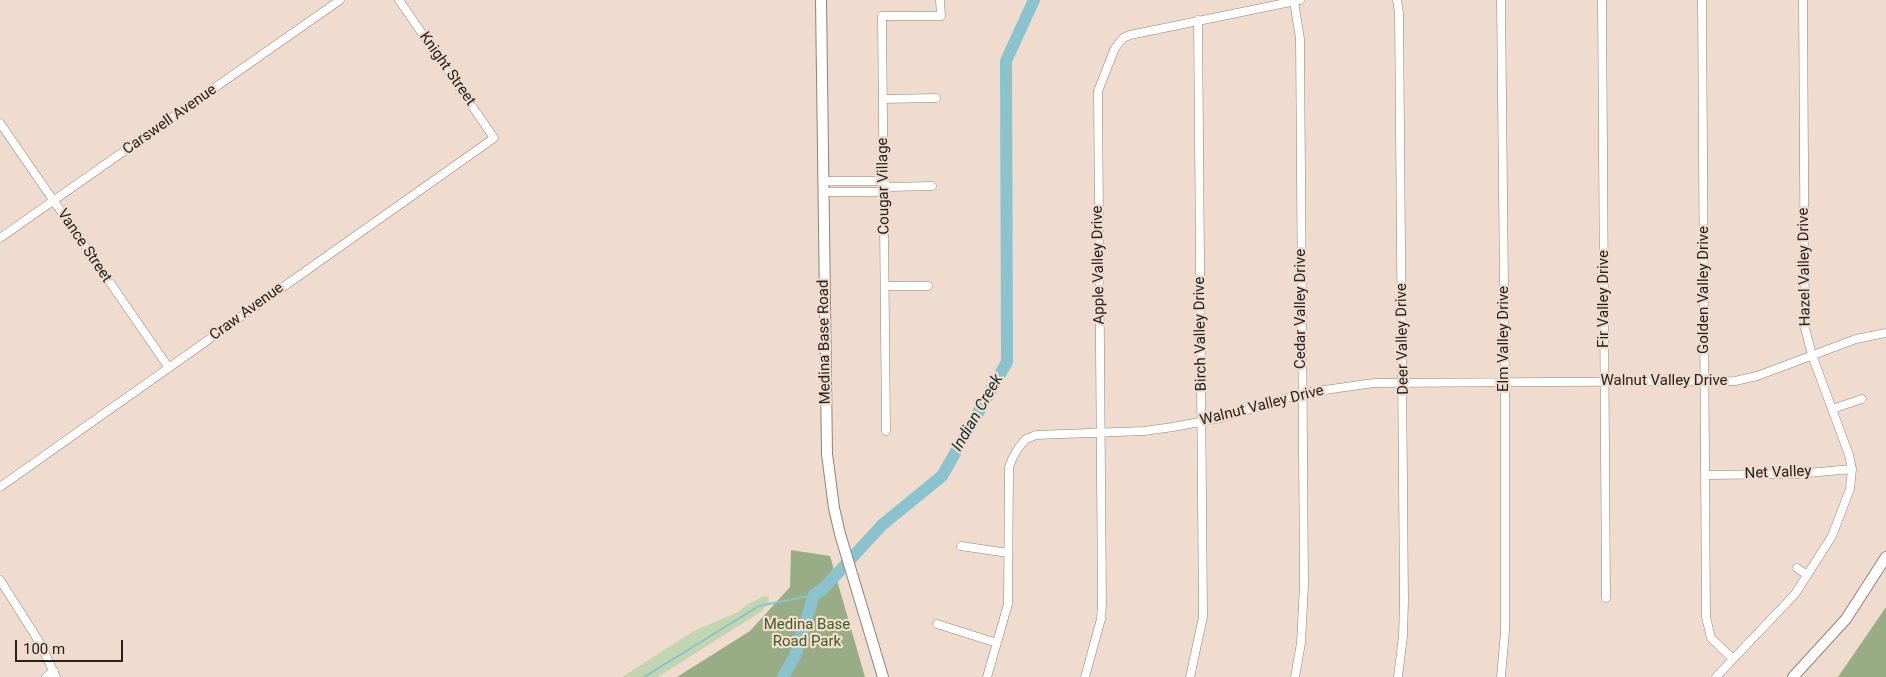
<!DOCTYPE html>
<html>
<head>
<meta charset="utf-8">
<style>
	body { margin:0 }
	#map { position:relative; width:1886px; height:677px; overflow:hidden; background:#efdccf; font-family:Roboto,sans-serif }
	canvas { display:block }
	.scale { position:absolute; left:15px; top:640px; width:108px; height:22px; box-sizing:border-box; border:2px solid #28211c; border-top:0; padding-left:6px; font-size:15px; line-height:18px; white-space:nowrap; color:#28211c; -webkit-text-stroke:4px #efdccf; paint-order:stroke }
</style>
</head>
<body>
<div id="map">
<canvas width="1886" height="677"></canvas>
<div class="scale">100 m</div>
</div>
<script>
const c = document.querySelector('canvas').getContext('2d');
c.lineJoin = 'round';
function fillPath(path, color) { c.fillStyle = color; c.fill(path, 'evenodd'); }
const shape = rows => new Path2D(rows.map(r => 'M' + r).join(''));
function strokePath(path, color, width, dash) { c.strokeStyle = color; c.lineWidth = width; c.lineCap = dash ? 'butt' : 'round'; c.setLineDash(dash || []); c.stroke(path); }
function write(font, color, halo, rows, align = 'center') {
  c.font = font + ' Roboto,sans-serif'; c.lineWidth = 4.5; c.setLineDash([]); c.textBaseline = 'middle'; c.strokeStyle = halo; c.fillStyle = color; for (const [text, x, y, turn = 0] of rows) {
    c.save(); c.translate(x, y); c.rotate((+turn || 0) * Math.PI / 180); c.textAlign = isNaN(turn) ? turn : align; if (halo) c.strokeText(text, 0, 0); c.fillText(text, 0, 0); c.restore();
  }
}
fillPath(shape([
	[764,596,769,598,769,602,762,611,658,677,622,677,694,631,738,612,748,604]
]), '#c1d5b0');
fillPath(shape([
	[791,550,830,556,865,677,677,677,750,631,790,587],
	[1886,607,1886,677,1838,677]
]), '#98ad85');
strokePath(shape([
	[644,677,759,606,814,595]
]), '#8ac3cd', 2);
strokePath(shape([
	[783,677,795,656,814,595,824,588,882,525,942,476,1007,362,1006,61,1034,0]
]), '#8ac3cd', 12);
const street = shape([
	[1397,0,1399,13,1404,601,1403,636,1398,677],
	[1602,0,1606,598],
	[1702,0,1706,617,1711,638,1733,659],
	[1294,1,1300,39,1304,585,1301,643,1295,677],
	[883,99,936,98],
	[0,123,169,368],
	[823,181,884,181,886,184],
	[823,192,884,192,890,187,932,186],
	[0,238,340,0],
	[885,286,928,286],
	[1832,409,1862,399],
	[886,431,882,16,941,16,940,0],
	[1705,475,1797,474,1852,469],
	[0,487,494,138,399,0],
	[961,546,1008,553],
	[1797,568,1807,575],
	[0,580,40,643,56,677],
	[937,624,997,643],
	[46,677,54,671],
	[987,677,1008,604,1009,467,1013,457,1019,447,1026,439,1036,435,1144,431,1173,427,1221,418,1303,393,1374,383,1735,381,1757,376,1856,339,1886,333],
	[1085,677,1101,619,1102,604,1098,91,1115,48,1123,38,1130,35,1300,0],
	[1190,677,1203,617,1198,20],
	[1501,677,1505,631,1505,382,1501,0],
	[1716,677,1795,594,1832,536,1850,489,1852,469,1849,455,1812,355,1805,328,1803,0]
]);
const secondary = shape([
	[821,0,827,454,834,508,840,534,883,677],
	[1793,677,1846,619,1886,557]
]);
strokePath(street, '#938175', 9);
strokePath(secondary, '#938175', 12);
strokePath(street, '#fff', 8);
strokePath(secondary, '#fff', 10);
write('15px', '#28211c', '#efdccf', [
	["Knight Street",447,69,55],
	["Carswell Avenue",170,120,-35],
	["Cougar Village",884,186,-91],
	["Vance Street",84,246,56],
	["Apple Valley Drive",1099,265,-91],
	["Hazel Valley Drive",1805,267,-91],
	["Golden Valley Drive",1704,290,-90],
	["Fir Valley Drive",1604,299,-90],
	["Cedar Valley Drive",1301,309,-90],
	["Craw Avenue",247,312,-36],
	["Birch Valley Drive",1201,334,-91],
	["Deer Valley Drive",1403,339,-91],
	["Elm Valley Drive",1504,339,-90],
	["Medina Base Road",825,342,-91],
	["Walnut Valley Drive",1664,381],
	["Walnut Valley Drive",1262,406,-14],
	["Net Valley",1778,473,-2]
]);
write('15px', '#415d23', '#efdccf', [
	["Medina Base",807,625],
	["Road Park",807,642]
]);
write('italic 16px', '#112f34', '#efdccf', [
	["Indian Creek",978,413,-60]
]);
</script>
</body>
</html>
